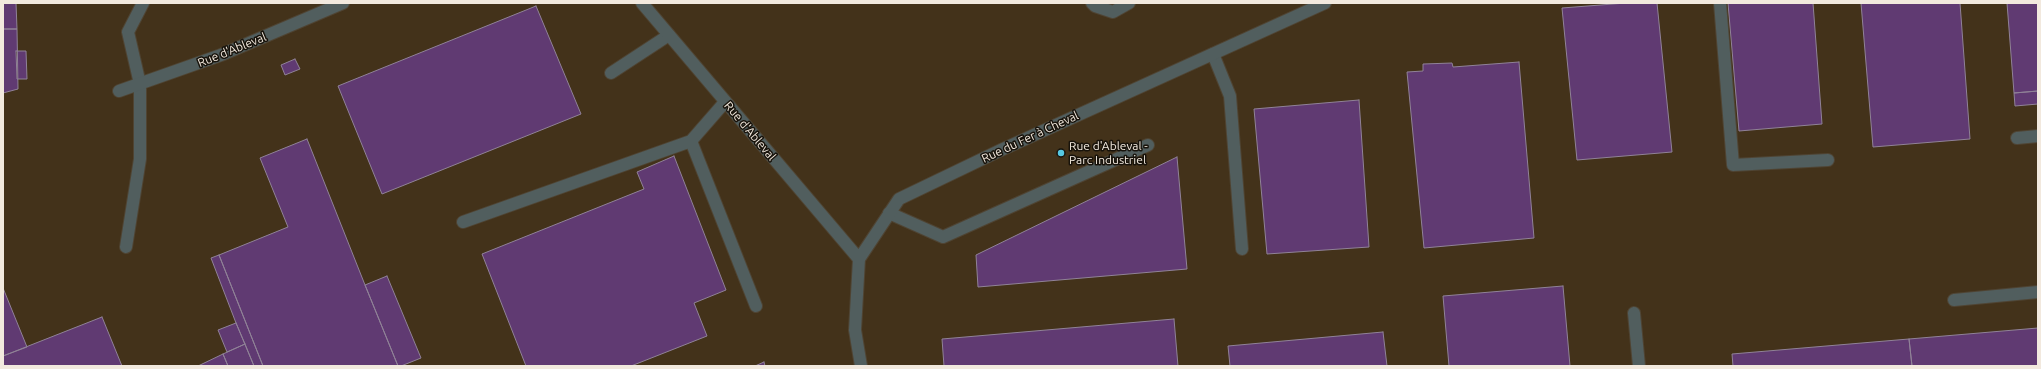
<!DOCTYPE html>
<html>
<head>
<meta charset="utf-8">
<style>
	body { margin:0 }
	#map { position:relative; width:2041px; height:369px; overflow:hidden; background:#352917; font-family:Ubuntu,sans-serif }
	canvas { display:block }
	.frame { position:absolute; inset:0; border:4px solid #f2e9de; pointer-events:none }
</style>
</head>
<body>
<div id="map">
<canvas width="2041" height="369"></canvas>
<div class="frame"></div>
</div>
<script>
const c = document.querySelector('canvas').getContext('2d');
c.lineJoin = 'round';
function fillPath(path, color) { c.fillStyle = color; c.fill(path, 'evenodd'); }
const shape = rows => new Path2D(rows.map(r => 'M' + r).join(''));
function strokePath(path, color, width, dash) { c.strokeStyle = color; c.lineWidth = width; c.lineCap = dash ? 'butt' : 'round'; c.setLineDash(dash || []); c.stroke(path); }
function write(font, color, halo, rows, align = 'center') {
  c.font = font + ' Ubuntu,sans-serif'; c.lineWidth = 3; c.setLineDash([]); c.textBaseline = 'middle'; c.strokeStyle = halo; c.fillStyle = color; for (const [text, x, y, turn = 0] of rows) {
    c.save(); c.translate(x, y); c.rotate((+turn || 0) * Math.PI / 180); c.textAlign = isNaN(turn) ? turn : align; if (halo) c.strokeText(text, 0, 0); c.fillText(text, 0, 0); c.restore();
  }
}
fillPath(shape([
	[3,3,2038,3,2038,366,3,366]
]), '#43321a');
const building = shape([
	[3,3,16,3,17,29,3,29,3,3],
	[1626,3,1657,3,1672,152,1577,160,1562,8,1626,3],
	[1728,3,1813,3,1822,124,1739,131,1728,3],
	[1861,3,1960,3,1970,139,1873,147,1861,3],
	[2007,3,2038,3,2038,91,2014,93,2007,3],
	[536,6,581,114,382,194,338,86,536,6],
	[3,29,17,29,18,89,3,93,3,29],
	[16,51,26,51,27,79,17,79,16,51],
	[295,59,300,69,285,75,281,65,295,59],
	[1519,62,1534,238,1424,248,1407,72,1423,71,1423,64,1452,63,1453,67,1519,62],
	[2038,91,2038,104,2015,106,2014,93,2038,91],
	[1359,100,1369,247,1267,254,1254,109,1359,100],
	[307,139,365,285,398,366,263,366,219,255,288,227,260,158,307,139],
	[674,156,726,290,694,303,707,336,631,366,526,366,482,254,644,189,637,172,674,156],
	[1177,157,1187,269,978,287,976,255,1177,157],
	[219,255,263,366,254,366,236,323,211,258,219,255],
	[387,276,421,358,401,366,398,366,365,285,387,276],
	[1563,286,1570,366,1449,366,1443,296,1563,286],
	[3,288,27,347,3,356,3,288],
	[102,317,122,366,3,366,3,356,102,317],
	[1174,319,1178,366,944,366,942,339,1174,319],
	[236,323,245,344,227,352,218,330,236,323],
	[2038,328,2038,366,1912,366,1909,339,2038,328],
	[1383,332,1387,366,1230,366,1228,346,1383,332],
	[1909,339,1912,366,1733,366,1732,354,1909,339],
	[245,344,254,366,228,366,223,354,245,344],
	[223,354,228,366,198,366,223,354],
	[764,362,765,366,755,366,764,362]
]);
fillPath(building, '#603a72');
strokePath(building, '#908297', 1);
const service = shape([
	[1092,3,1095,6,1113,12,1129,3],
	[1720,3,1733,165,1828,160],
	[1213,54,1230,96,1242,249],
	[611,73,669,35],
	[2017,138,2038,136],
	[691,141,725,102],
	[889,213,943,237,1148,145],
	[463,222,691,141,756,306],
	[126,247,140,159,140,84,128,32,143,3],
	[1954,300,2038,292],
	[1634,313,1639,366]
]);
const minor = shape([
	[642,3,859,259],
	[119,91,221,55,343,3],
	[861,366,855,330,859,259,899,199,1001,150,1325,3]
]);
strokePath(service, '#4f4433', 14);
strokePath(minor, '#4f4433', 14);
strokePath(service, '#515e5e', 12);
strokePath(minor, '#515e5e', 12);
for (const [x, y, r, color] of [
	[1061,153,4,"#57c9e3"]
]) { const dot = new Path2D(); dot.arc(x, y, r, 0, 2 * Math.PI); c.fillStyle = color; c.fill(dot); strokePath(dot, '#18130b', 1.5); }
write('12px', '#f2e9de', '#18130b', [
	["Rue d'Ableval",232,50,-22],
	["Rue d'Ableval",750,131,50],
	["Rue du Fer à Cheval",1030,137,-25]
]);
write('12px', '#f2e9de', '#18130b', [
	["Rue d'Ableval -",1069,146],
	["Parc Industriel",1069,160]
], 'left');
</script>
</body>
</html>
